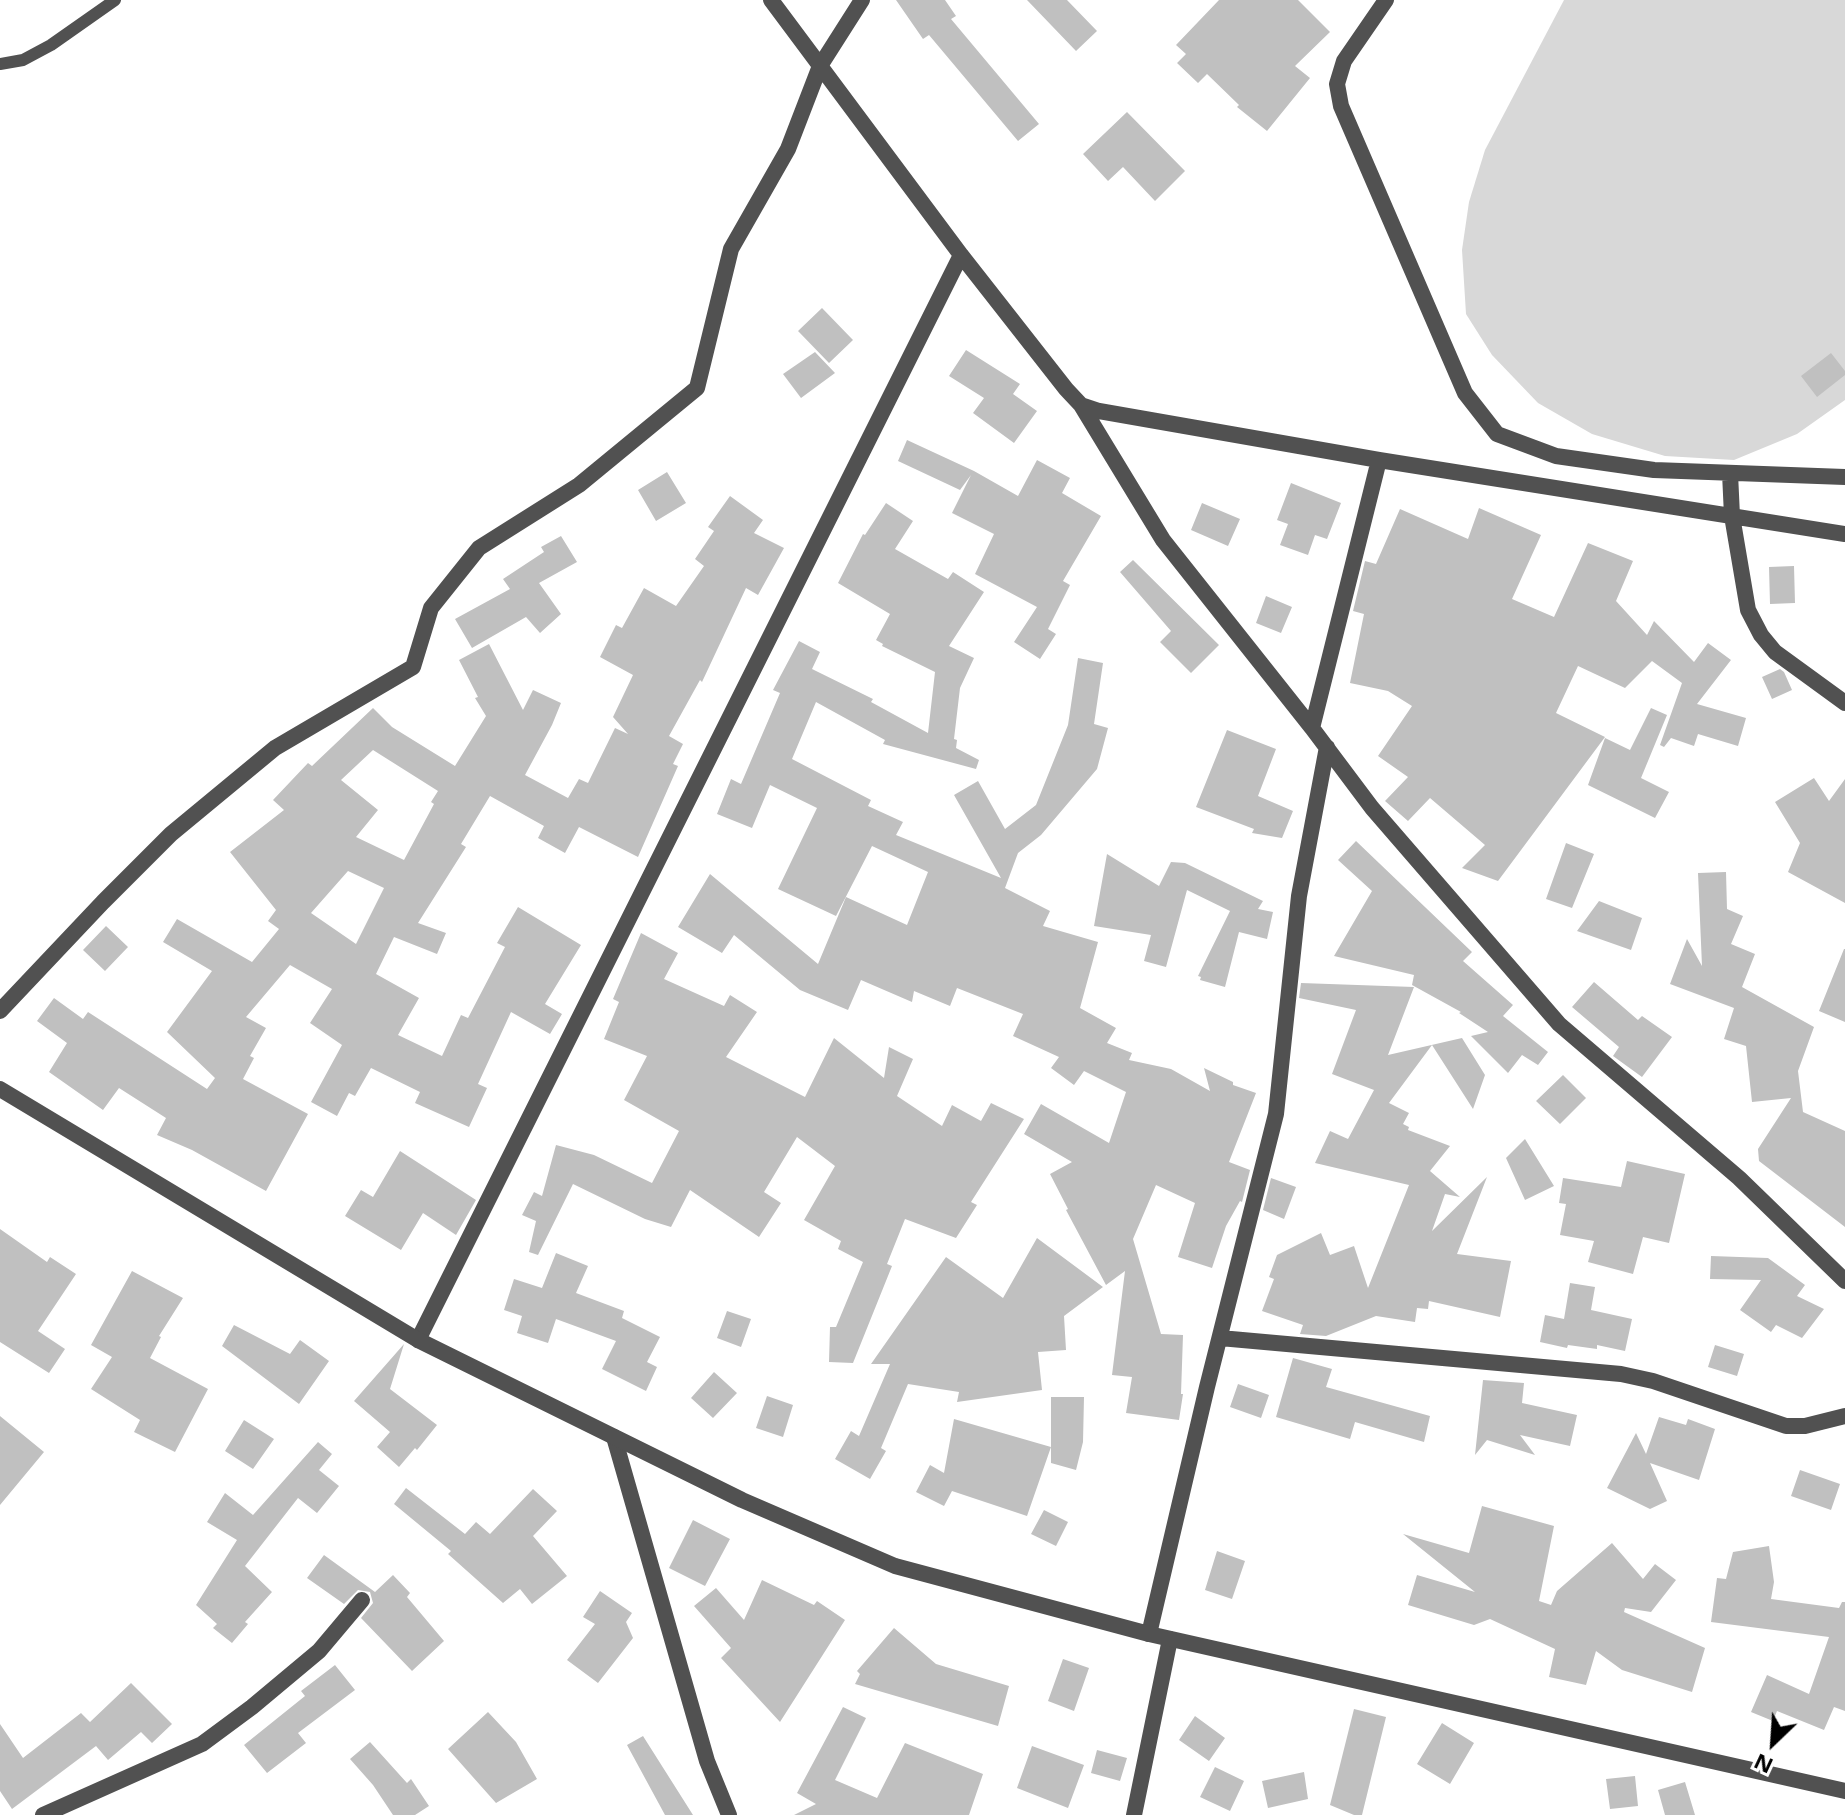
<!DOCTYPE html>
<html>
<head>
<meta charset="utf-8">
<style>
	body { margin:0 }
	#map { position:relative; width:1845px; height:1815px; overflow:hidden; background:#fff; font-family:"Open Sans",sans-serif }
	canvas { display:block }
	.north { position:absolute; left:1733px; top:1703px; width:80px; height:80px; -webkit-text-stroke:6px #fff; paint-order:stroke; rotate:205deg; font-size:22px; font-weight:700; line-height:32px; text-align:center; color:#000 }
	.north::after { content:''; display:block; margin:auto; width:28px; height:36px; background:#000; clip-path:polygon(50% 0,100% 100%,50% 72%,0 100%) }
</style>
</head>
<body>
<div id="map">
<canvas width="1845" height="1815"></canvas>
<div class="north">N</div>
</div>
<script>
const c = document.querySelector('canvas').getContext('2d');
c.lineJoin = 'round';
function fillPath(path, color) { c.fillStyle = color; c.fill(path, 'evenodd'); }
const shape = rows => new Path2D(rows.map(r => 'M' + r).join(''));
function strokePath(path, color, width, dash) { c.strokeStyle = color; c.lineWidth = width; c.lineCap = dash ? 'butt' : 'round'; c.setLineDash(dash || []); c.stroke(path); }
fillPath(shape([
	[1564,0,1845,0,1845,400,1797,434,1734,460,1665,456,1592,434,1538,403,1492,355,1466,314,1462,250,1469,202,1485,150]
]), '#d8d8d8');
fillPath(shape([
	[896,0,945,0,956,16,951,19,1039,124,1018,141,929,35,923,39],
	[1027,0,1067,0,1097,31,1076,51],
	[1219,0,1298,0,1330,32,1295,66,1310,78,1267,131,1237,107,1239,105,1207,74,1198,83,1177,63,1186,54,1176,45],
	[1127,112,1185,171,1155,201,1123,167,1108,181,1083,154],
	[822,308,853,340,829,363,798,331],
	[966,350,1020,384,1013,394,1037,411,1014,443,973,413,984,398,949,376],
	[815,352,835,373,801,398,783,374],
	[1831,353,1845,371,1845,375,1817,397,1801,376],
	[907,440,974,471,1018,496,1037,460,1070,478,1062,493,1101,516,1063,581,1070,585,1048,629,1056,634,1040,659,1014,642,1037,607,975,574,994,534,952,513,971,475,960,490,898,461],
	[667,472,686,503,656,521,638,490],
	[1291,483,1341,503,1327,539,1315,535,1308,555,1280,545,1288,524,1277,520],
	[730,496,763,520,754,533,784,548,758,595,746,588,702,682,700,680,669,736,683,744,673,764,678,766,638,857,579,827,565,853,538,838,544,826,490,796,461,844,466,847,418,923,446,933,437,954,394,937,376,974,419,998,398,1035,442,1056,461,1015,468,1018,505,947,497,943,518,907,581,945,545,1004,562,1014,550,1034,511,1012,478,1084,487,1088,469,1127,415,1103,420,1092,371,1068,355,1096,349,1093,337,1116,311,1102,342,1045,310,1023,332,989,290,965,246,1017,266,1028,250,1056,254,1058,243,1079,308,1114,266,1191,192,1150,157,1135,166,1118,119,1088,103,1110,49,1072,67,1043,37,1021,54,998,83,1019,88,1012,207,1089,215,1078,167,1032,212,971,163,942,177,919,252,962,279,929,268,921,276,910,230,852,284,810,273,800,308,763,312,766,373,708,392,727,455,766,486,716,475,698,478,697,459,660,489,644,523,710,533,690,561,703,552,725,525,775,568,798,579,779,588,783,615,728,628,734,613,717,633,675,600,657,616,625,622,628,644,588,676,606,704,566,695,559,714,531,708,527],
	[373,750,438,791,431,802,434,804,404,860,356,837,378,810,341,780],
	[348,871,384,888,356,944,311,913],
	[886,503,913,521,895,549,948,579,953,572,984,592,949,646,974,658,960,688,954,739,957,740,956,748,979,760,976,769,883,744,885,740,816,702,792,759,871,800,868,806,903,822,896,835,1001,878,954,795,978,781,1005,829,1036,805,1068,725,1078,658,1103,663,1094,724,1108,728,1097,769,1041,835,1018,853,1005,888,1050,911,1043,926,1098,942,1080,1008,1116,1028,1107,1043,1132,1053,1129,1060,1171,1069,1210,1091,1204,1068,1233,1082,1233,1085,1256,1093,1229,1162,1250,1170,1242,1202,1240,1201,1226,1226,1212,1268,1178,1257,1195,1203,1156,1185,1133,1239,1161,1334,1183,1335,1181,1394,1183,1394,1179,1420,1126,1413,1132,1377,1112,1375,1125,1271,1106,1285,1066,1210,1068,1209,1050,1174,1072,1162,1024,1134,1041,1104,1109,1143,1126,1092,1084,1071,1074,1085,1051,1068,1059,1057,1013,1036,1023,1014,957,988,950,1006,914,991,912,1002,861,980,848,1010,800,990,734,935,722,953,678,927,710,874,818,964,846,897,907,925,928,872,872,846,836,916,778,889,817,808,770,785,752,828,717,814,731,779,741,784,780,693,773,690,799,641,820,652,812,669,873,699,871,702,928,733,935,672,882,646,883,644,876,640,890,614,838,583,863,534,865,535],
	[1202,503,1240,519,1228,546,1191,530],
	[1479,508,1541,535,1512,599,1554,617,1588,543,1633,561,1616,601,1647,635,1654,621,1694,662,1708,643,1731,660,1697,704,1746,718,1738,746,1698,734,1694,746,1671,738,1664,747,1660,745,1682,683,1652,661,1625,688,1578,666,1556,713,1605,737,1498,881,1462,868,1485,845,1430,798,1408,821,1385,801,1408,777,1378,756,1412,706,1388,691,1350,683,1364,614,1353,611,1365,561,1376,564,1400,509,1468,539],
	[561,536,577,562,539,583,561,614,540,633,526,617,472,648,455,619,510,589,503,579,544,552,541,547],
	[1133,560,1219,645,1191,673,1160,642,1171,631,1120,572],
	[1794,566,1795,603,1770,604,1769,567],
	[1266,596,1292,607,1281,633,1256,623],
	[1780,669,1784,672,1792,690,1772,699,1762,677],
	[1651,708,1667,715,1641,778,1669,792,1655,818,1588,785,1605,738,1630,750],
	[1227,730,1276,749,1258,796,1293,811,1282,838,1252,833,1254,829,1196,807],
	[1814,778,1829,801,1845,779,1845,903,1788,872,1800,843,1775,802],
	[1356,841,1472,952,1463,961,1513,1005,1503,1016,1548,1052,1538,1065,1522,1055,1508,1073,1471,1036,1488,1032,1459,1013,1461,1012,1412,985,1414,975,1334,956,1372,891,1338,860],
	[1566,843,1594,854,1572,908,1546,899],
	[1107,854,1159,886,1171,862,1185,863,1263,901,1258,909,1273,912,1267,939,1239,932,1225,987,1200,980,1201,977,1198,976,1230,911,1187,890,1166,967,1144,961,1151,935,1094,926],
	[1726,872,1727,909,1743,916,1731,944,1755,954,1742,987,1814,1027,1798,1071,1803,1112,1845,1131,1845,1227,1759,1161,1758,1149,1791,1098,1752,1102,1746,1046,1724,1039,1734,1008,1670,984,1687,939,1702,966,1698,873],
	[1599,901,1642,918,1631,950,1577,931],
	[106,926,128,947,105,971,83,950],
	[641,933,678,953,664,979,724,1006,730,995,757,1012,726,1057,805,1097,834,1038,884,1078,889,1047,913,1059,897,1096,942,1126,952,1105,981,1121,991,1103,1024,1119,971,1202,977,1205,956,1238,905,1219,887,1264,892,1266,853,1363,829,1362,830,1327,836,1327,863,1262,838,1249,841,1241,804,1220,835,1166,797,1137,764,1192,781,1203,759,1237,690,1190,671,1227,645,1219,573,1184,538,1255,529,1252,536,1221,522,1215,534,1192,542,1196,556,1145,594,1155,652,1183,679,1131,624,1100,647,1056,604,1039,619,1002,613,999],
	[1844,949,1845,949,1845,1022,1819,1011],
	[1594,982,1638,1020,1642,1016,1672,1037,1642,1077,1613,1056,1619,1047,1572,1007],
	[1301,983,1414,987,1388,1055,1462,1038,1485,1075,1473,1109,1432,1045,1389,1103,1409,1113,1403,1124,1409,1127,1408,1130,1450,1146,1430,1171,1460,1197,1445,1194,1432,1231,1487,1177,1457,1254,1511,1261,1500,1317,1429,1301,1428,1309,1417,1308,1415,1322,1376,1316,1326,1336,1300,1334,1303,1325,1262,1311,1274,1279,1269,1277,1277,1255,1321,1233,1330,1255,1354,1246,1368,1288,1409,1185,1315,1163,1330,1131,1348,1139,1374,1090,1332,1074,1356,1010,1299,998],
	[1563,1075,1586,1098,1560,1124,1536,1101],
	[1525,1139,1554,1186,1525,1200,1506,1158],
	[400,1151,476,1200,456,1235,423,1213,401,1250,345,1216,361,1190,373,1197],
	[1627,1161,1685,1174,1669,1243,1643,1237,1633,1274,1588,1262,1594,1241,1560,1235,1566,1204,1559,1203,1563,1178,1621,1187],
	[1271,1178,1296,1187,1284,1219,1263,1210],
	[0,1229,47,1262,50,1257,76,1274,38,1331,65,1349,49,1373,0,1342],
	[1037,1238,1103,1287,1064,1316,1066,1350,1038,1352,1042,1390,957,1402,959,1392,908,1384,881,1448,886,1451,870,1479,835,1459,851,1431,859,1436,890,1364,871,1364,946,1257,1003,1298],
	[556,1253,588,1266,576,1293,624,1311,622,1318,660,1337,647,1362,657,1367,646,1391,602,1369,616,1341,556,1319,548,1343,517,1333,522,1316,504,1310,514,1279,542,1288],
	[1711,1256,1768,1258,1805,1285,1797,1296,1824,1309,1802,1338,1776,1325,1771,1332,1740,1310,1761,1280,1710,1279],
	[132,1271,183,1298,159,1336,161,1337,150,1358,208,1389,175,1452,134,1432,140,1420,91,1389,112,1357,91,1345],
	[1570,1283,1595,1287,1591,1310,1632,1319,1625,1351,1597,1345,1597,1349,1568,1345,1567,1348,1540,1342,1545,1315,1564,1319],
	[727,1311,751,1319,741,1347,717,1338],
	[234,1325,290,1354,300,1340,329,1361,299,1404,222,1346],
	[404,1344,390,1389,437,1425,417,1450,415,1448,399,1467,377,1447,390,1432,354,1401],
	[1715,1345,1744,1354,1737,1376,1708,1367],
	[1293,1358,1332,1369,1326,1387,1430,1416,1424,1442,1355,1422,1350,1439,1276,1417],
	[714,1372,737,1393,713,1418,691,1398],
	[1483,1380,1524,1383,1522,1403,1577,1415,1570,1446,1520,1435,1535,1455,1487,1440,1475,1455],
	[1238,1384,1269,1395,1261,1418,1230,1407],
	[767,1396,793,1405,783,1437,756,1428],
	[1051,1397,1084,1397,1083,1442,1076,1470,1051,1463],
	[0,1416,44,1452,0,1505],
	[1659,1417,1686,1425,1688,1419,1715,1429,1699,1480,1650,1463,1667,1501,1650,1509,1607,1488,1636,1433,1646,1454],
	[954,1419,1051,1447,1027,1516,952,1491,944,1506,916,1492,930,1465,944,1473],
	[244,1420,274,1439,253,1469,225,1451],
	[318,1442,332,1454,319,1470,339,1486,317,1513,298,1498,245,1566,272,1592,245,1622,248,1624,232,1643,213,1628,217,1624,196,1605,237,1540,207,1522,225,1493,253,1515],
	[1800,1470,1840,1484,1831,1510,1791,1496],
	[406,1488,465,1534,476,1522,490,1534,533,1489,557,1511,533,1536,567,1576,532,1604,520,1589,503,1603,448,1554,451,1551,394,1504],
	[1482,1506,1554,1526,1539,1601,1551,1605,1557,1591,1612,1543,1643,1579,1655,1564,1676,1580,1651,1612,1625,1608,1624,1612,1705,1648,1692,1692,1622,1670,1596,1651,1586,1685,1549,1677,1555,1649,1490,1619,1474,1625,1408,1605,1417,1575,1475,1592,1403,1534,1469,1553],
	[1044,1510,1068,1522,1056,1546,1031,1534],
	[693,1520,730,1539,705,1586,669,1568],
	[1769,1546,1774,1582,1771,1599,1839,1608,1842,1602,1845,1602,1845,1711,1834,1707,1824,1730,1777,1711,1773,1721,1751,1712,1767,1675,1809,1694,1829,1637,1711,1622,1717,1578,1726,1579,1733,1552],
	[1217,1551,1245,1561,1232,1599,1205,1590],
	[324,1555,375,1592,393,1575,410,1593,407,1597,444,1641,412,1671,361,1618,373,1603,370,1592,358,1590,344,1604,307,1578],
	[762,1580,814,1605,817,1601,845,1620,780,1722,721,1658,731,1648,694,1606,716,1588,744,1620],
	[600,1591,632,1613,626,1622,633,1638,598,1683,567,1660,595,1624,583,1617],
	[894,1628,936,1664,1009,1686,998,1726,855,1684,860,1674,857,1671],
	[1063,1659,1089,1668,1074,1711,1048,1701],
	[335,1665,355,1690,298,1733,306,1743,267,1773,244,1745,305,1696,301,1691],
	[131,1683,172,1724,152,1743,141,1732,108,1760,96,1746,12,1809,0,1791,0,1724,23,1758,81,1713,90,1722],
	[843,1707,866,1718,835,1780,877,1798,905,1743,983,1774,969,1815,794,1815,816,1804,797,1793],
	[1354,1709,1386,1717,1362,1815,1354,1815,1330,1805],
	[488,1712,516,1742,537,1779,496,1803,448,1749],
	[1195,1716,1225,1738,1209,1761,1179,1740],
	[1442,1723,1474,1743,1450,1784,1417,1764],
	[643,1736,693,1815,665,1815,627,1745],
	[370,1742,407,1783,411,1779,429,1806,415,1815,393,1815,373,1785,350,1759],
	[1032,1746,1084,1765,1068,1808,1017,1788],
	[1097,1750,1127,1758,1120,1781,1091,1773],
	[1215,1767,1244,1781,1230,1811,1200,1797],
	[1304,1772,1308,1799,1268,1808,1262,1781],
	[1635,1776,1638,1806,1610,1809,1606,1779],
	[1685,1782,1695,1815,1665,1815,1658,1790]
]), '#c0c0c0');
strokePath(shape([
	[0,64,23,60,51,45,115,0]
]), '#515151', 12);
strokePath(shape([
	[771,0,961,255,1066,389,1081,405,1099,411,1379,460,1845,534],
	[1386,0,1344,61,1337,84,1341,106,1465,393,1497,434,1556,456,1654,470,1845,477],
	[1081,405,1163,540,1312,728,1372,808,1559,1024,1739,1178,1845,1281],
	[1730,473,1732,516,1748,610,1761,635,1775,652,1845,703],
	[1312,728,1379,460],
	[0,1011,103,902,171,834,275,748,413,667,431,608,479,548,579,485,697,388,731,249,788,149,820,66,862,0],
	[1220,1338,1621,1374,1653,1381,1786,1426,1805,1426,1845,1416],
	[418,1340,961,255],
	[614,1437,707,1761,729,1815],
	[1149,1634,1207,1387,1276,1114,1299,896,1327,747],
	[43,1815,202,1744,252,1707,319,1651,362,1600],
	[1134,1815,1170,1639]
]), '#515151', 16);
strokePath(shape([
	[0,1089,418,1340,742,1500,895,1566,1149,1634,1845,1791]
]), '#515151', 16);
</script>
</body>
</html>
